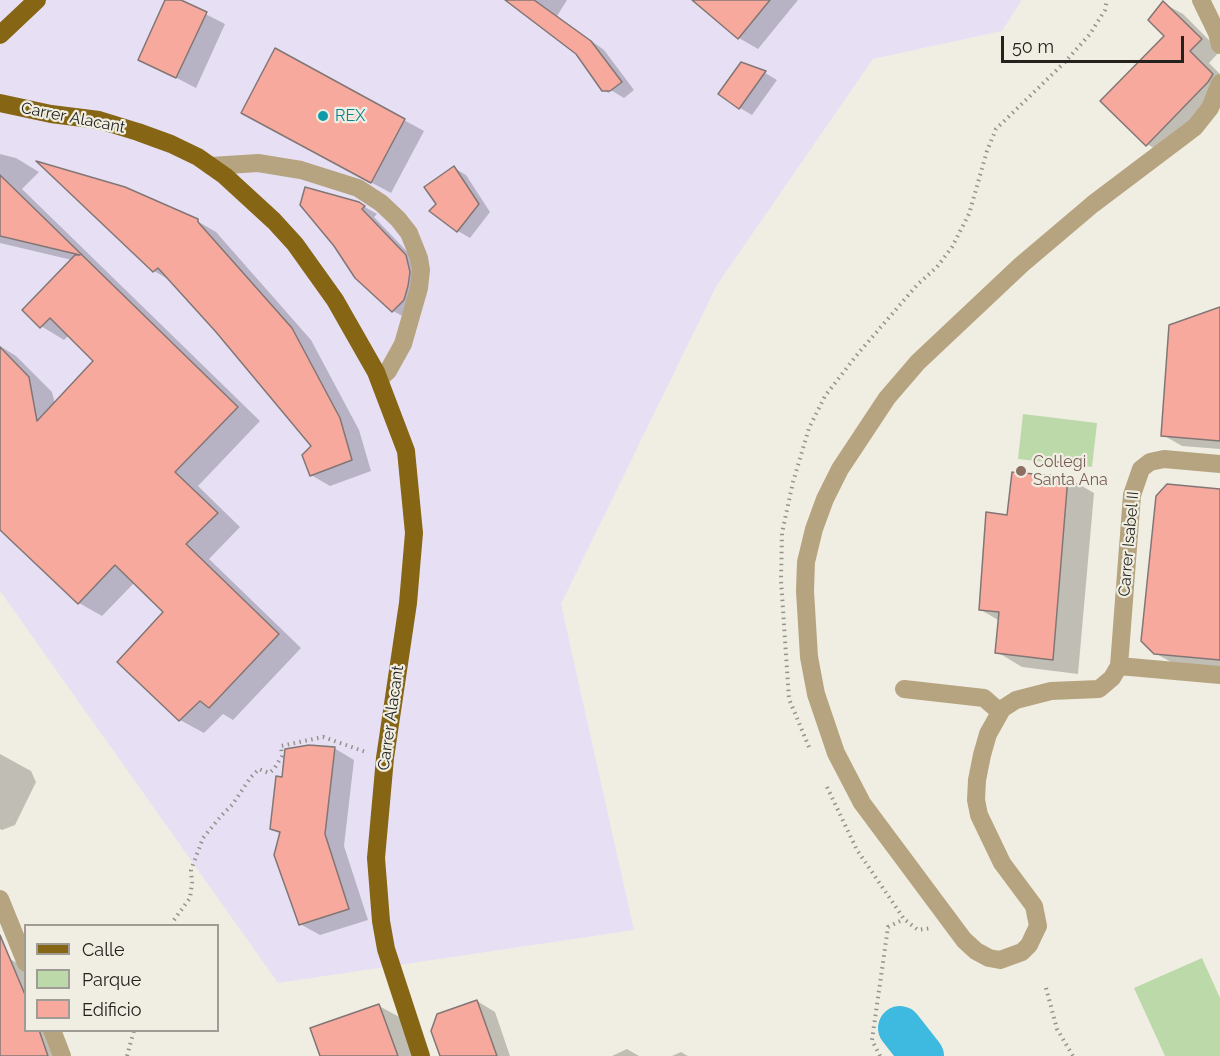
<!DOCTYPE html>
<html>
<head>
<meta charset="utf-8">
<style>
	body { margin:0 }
	#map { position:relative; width:1220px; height:1056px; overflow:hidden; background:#f0eee2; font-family:Raleway,sans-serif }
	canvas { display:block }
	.legend { position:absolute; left:24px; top:924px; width:195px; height:108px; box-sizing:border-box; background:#f0eee2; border:2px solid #9e9c94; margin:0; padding:8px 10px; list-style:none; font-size:18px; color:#23221e }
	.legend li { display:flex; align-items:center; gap:12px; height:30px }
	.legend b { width:30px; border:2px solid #9e9c94 }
	.scale { position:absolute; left:1001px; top:36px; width:183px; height:27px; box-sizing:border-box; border:3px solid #23221e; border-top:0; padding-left:8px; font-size:18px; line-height:21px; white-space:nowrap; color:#23221e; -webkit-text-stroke:4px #f0eee2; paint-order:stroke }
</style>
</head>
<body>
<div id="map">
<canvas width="1220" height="1056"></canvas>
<ul class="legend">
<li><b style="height:8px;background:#866514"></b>Calle</li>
<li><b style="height:16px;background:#bcd9a9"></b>Parque</li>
<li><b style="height:16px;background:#f8a99e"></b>Edificio</li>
</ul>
<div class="scale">50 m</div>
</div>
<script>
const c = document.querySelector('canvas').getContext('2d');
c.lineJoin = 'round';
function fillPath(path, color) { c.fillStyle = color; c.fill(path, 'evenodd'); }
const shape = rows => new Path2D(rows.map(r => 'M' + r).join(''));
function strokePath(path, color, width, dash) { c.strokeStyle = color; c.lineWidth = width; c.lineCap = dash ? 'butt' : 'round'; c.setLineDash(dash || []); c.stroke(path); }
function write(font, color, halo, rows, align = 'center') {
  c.font = font + ' Raleway,sans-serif'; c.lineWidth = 4.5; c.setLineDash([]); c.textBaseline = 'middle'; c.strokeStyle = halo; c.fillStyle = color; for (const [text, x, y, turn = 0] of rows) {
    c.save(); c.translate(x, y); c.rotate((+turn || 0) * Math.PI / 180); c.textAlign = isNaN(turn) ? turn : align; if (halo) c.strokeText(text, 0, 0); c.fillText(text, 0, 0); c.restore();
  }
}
fillPath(shape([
	[0,0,1022,0,1002,31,873,59,717,285,561,604,634,930,278,983,0,591]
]), '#e7e0f5');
fillPath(shape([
	[1023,414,1097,423,1092,467,1018,459],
	[1202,958,1220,998,1220,1056,1165,1056,1134,988]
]), '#bcd9a9');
fillPath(shape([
	[166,0,178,0,225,24,196,88,140,59],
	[508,0,567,0,557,16,604,50,634,90,624,98,609,89,609,93,618,98,603,90,577,53],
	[701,0,798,0,758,49,739,38],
	[1163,3,1183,14,1220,51,1209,63,1220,74,1220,101,1167,156,1147,144,1166,36],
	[276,50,424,131,391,193,262,124],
	[741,64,765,73,777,80,752,115,740,108],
	[0,154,16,158,39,172,22,189,260,421,198,486,240,527,209,559,301,648,233,720,223,714,204,733,180,720,165,612,135,582,102,616,79,603,0,528,0,346,16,356,52,392,55,404,95,361,69,335,64,340,41,326,72,260,0,243],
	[41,164,197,221,216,232,311,340,359,430,371,471,330,486,311,475,313,447,217,331,173,282,154,271],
	[454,168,466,175,490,212,470,238,458,231,438,204],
	[358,203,377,214,374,217,419,264,406,318,393,311],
	[1220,309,1220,449,1182,446,1163,435],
	[1068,478,1094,493,1078,674,1022,667,997,652,1000,621,981,610,1008,516],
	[1220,490,1220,669,1178,666,1155,653],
	[334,748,354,760,344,846,368,920,320,935,300,924,281,834,271,829,283,779],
	[0,754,31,771,36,782,15,825,2,830,0,829],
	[10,959,26,968,26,1030,50,1030,60,1056,0,1056,0,963],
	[477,1001,495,1012,510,1056,442,1056],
	[379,1006,405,1020,417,1056,321,1056],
	[627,1049,639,1056,612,1056],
	[681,1052,688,1056,672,1056]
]), '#0003');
strokePath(shape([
	[900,1028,922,1056]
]), '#3eb9df', 44);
const building = shape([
	[165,0,181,0,207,12,176,78,138,60,165,0],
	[505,0,534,0,591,41,622,82,610,91,602,91,576,54,505,0],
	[692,0,770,0,738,39,692,0],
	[1163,1,1202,39,1190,51,1213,74,1208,82,1146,146,1100,101,1164,36,1148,20,1163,1],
	[275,48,405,119,371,183,241,113,275,48],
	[741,62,766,71,739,109,718,94,741,62],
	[36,161,125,187,198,219,198,222,292,328,340,418,352,460,310,476,302,455,311,446,216,332,158,268,153,272,36,161],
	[454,166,479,204,457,232,429,211,436,204,424,187,454,166],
	[0,175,238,407,175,472,218,513,186,544,279,634,209,708,200,701,179,721,117,662,163,612,115,565,78,604,0,530,0,347,29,377,37,421,93,361,50,318,40,328,22,310,75,255,80,255,0,236,0,175],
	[305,187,359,202,365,206,362,209,406,255,410,272,408,286,404,300,392,312,355,278,334,246,300,205,305,187],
	[1220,307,1220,441,1161,436,1169,325,1220,307],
	[1012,472,1068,477,1053,660,995,653,999,612,979,610,986,512,1007,515,1012,472],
	[1167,484,1220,489,1220,660,1154,654,1141,641,1156,496,1167,484],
	[309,745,335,747,325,834,349,909,299,925,274,855,280,832,270,829,276,776,282,777,285,749,309,745],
	[0,935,26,997,26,1030,39,1030,48,1056,0,1056,0,935],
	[477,1000,497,1056,440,1056,431,1031,437,1014,477,1000],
	[379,1004,398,1056,320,1056,310,1028,379,1004]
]);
fillPath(building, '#f8a99e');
strokePath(building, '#827675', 1.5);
strokePath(shape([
	[809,747,789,699,781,580,782,533,793,482,809,428,825,396,856,356,917,285,937,267,952,247,969,214,987,151,996,129,1066,61,1090,34,1105,10,1107,0],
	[827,787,857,850,904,919,918,930,931,928],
	[174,926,174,920,190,898,192,883,191,870,203,838,221,816,232,805,251,777,259,769,269,773,274,769,282,756,281,746,323,737,366,752],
	[1046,988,1057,1029,1073,1056],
	[127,1056,134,1030],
	[880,1056,872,1040,888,927,904,919]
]), '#94928a', 4, [1.5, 4.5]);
strokePath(shape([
	[1201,0,1217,33,1220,45],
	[1220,83,1210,108,1195,127,1093,204,1021,265,918,362,887,398,840,469,825,499,814,529,806,562,805,591,809,657,816,694,836,753,862,803,964,940,976,951,989,958,1000,960,1022,952,1029,945,1038,926,1034,906,1002,863,979,815,976,800,977,780,982,755,988,734,1002,709,1016,700,1051,691,1099,689,1112,678,1119,666,1132,495,1141,469,1150,462,1164,459,1220,464],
	[211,166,258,163,301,170,358,188,381,203,398,219,409,233,419,258,421,270,419,288,403,344,388,371,379,379],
	[1119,666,1220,675],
	[904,689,984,698,1000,712],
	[0,899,26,963],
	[52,1030,62,1056]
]), '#b6a480', 18);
strokePath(shape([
	[0,35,37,0],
	[0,103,51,114,99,120,138,132,171,144,198,157,225,176,274,221,295,244,335,300,376,372,406,451,414,533,408,603,385,758,376,858,381,921,386,949,421,1056]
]), '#866514', 18);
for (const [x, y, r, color] of [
	[323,116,6,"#0f9aa8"],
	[1021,471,6,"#8d6e63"]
]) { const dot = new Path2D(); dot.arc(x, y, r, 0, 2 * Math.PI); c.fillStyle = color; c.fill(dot); strokePath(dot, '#f0eee2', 2); }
write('16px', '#0d838f', '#f0eee2', [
	["REX",335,116]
], 'left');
write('16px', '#23221e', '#f0eee2', [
	["Carrer Alacant",73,118,11],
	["Carrer Isabel II",1129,544,-85],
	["Carrer Alacant",391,718,-82]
]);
write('16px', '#785e54', '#f0eee2', [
	["Col·legi",1033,462],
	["Santa Ana",1033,480]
], 'left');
</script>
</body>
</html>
